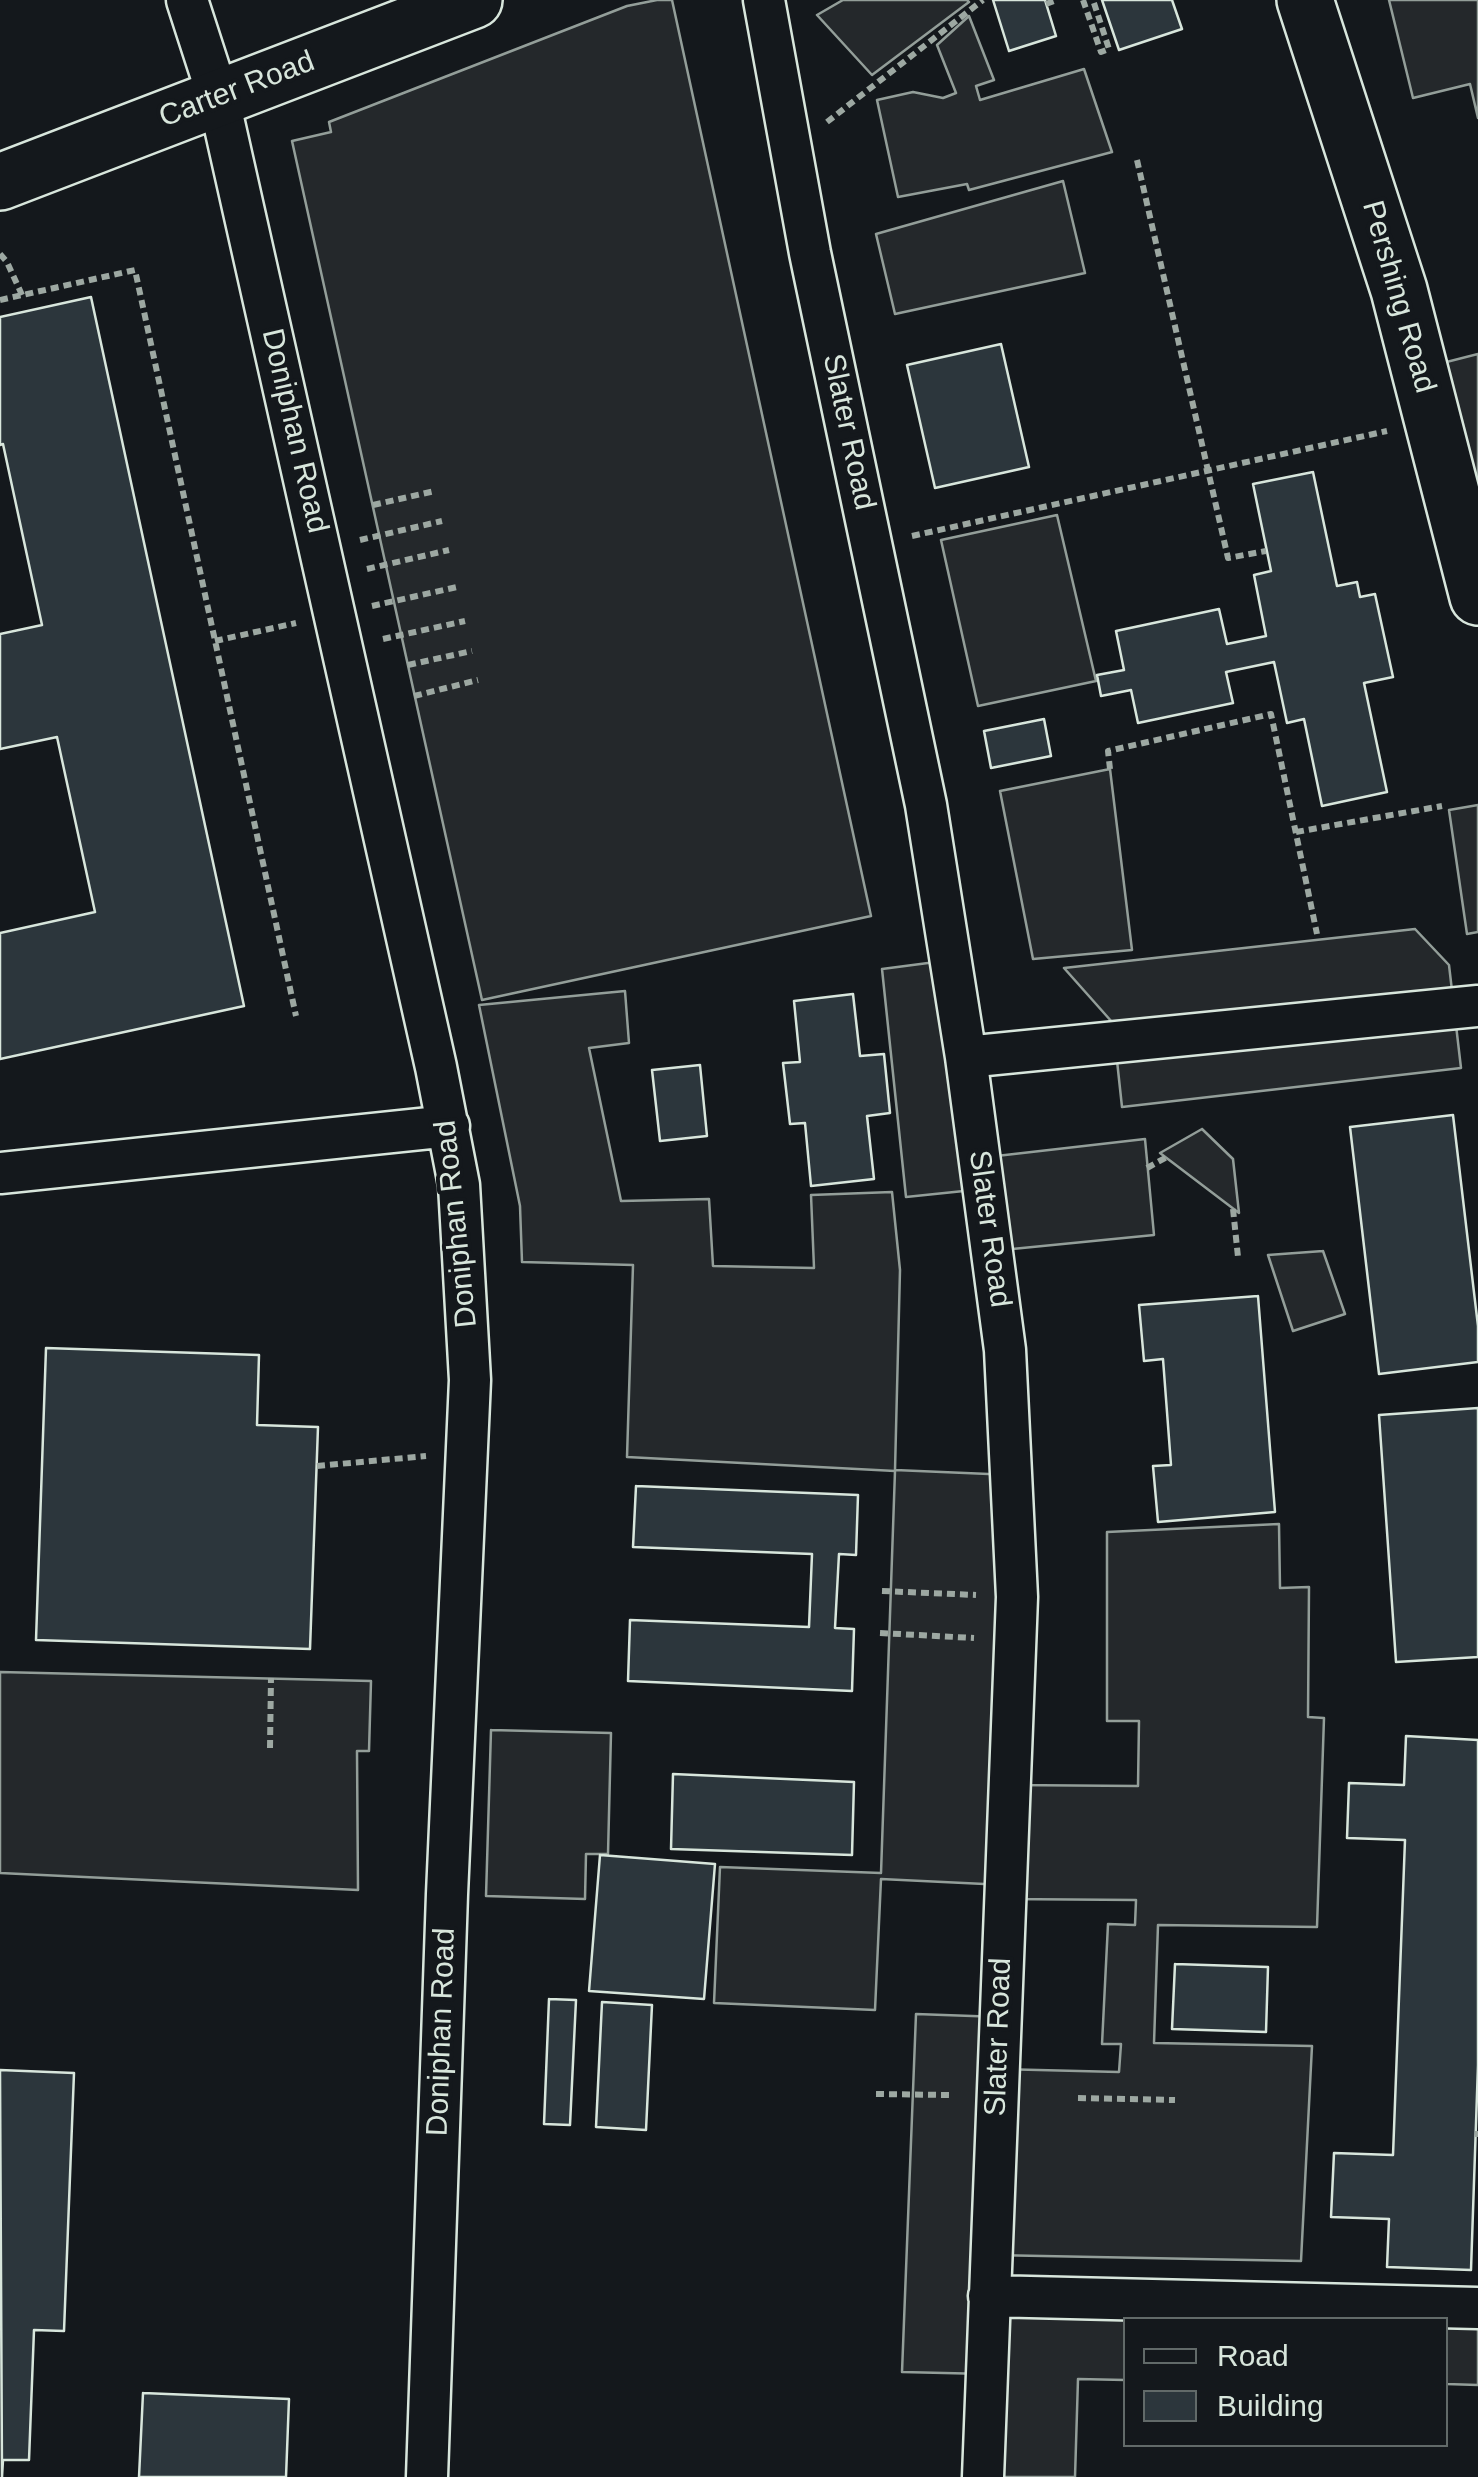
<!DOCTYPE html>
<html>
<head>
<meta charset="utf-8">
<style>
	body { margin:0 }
	#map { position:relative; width:1478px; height:2477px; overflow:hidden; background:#14181c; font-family:Helvetica,sans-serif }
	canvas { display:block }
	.legend { position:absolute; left:1123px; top:2317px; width:325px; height:130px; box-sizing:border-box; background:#14181c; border:2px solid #626a69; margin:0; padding:12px 18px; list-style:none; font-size:30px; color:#d8e6dc }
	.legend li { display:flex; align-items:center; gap:20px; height:50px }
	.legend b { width:50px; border:2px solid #626a69 }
</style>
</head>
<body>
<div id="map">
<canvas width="1478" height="2477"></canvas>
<ul class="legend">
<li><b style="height:12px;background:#14181c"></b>Road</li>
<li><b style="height:28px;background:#2c363c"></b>Building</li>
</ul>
</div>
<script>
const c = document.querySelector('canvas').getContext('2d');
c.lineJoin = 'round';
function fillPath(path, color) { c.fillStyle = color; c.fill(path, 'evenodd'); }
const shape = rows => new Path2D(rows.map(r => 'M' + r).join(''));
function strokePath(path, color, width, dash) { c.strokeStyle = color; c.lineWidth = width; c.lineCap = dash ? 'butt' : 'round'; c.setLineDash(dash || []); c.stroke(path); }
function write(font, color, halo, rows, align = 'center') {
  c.font = font + ' Helvetica,sans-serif'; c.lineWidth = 8; c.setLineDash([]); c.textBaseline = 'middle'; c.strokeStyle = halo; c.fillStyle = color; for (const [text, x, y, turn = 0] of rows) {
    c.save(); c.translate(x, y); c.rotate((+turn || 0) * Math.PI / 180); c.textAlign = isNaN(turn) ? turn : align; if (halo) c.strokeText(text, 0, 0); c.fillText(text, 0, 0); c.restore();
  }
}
const parking = shape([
	[657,0,672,0,871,916,482,1000,292,141,331,132,329,122,627,6,657,0],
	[843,0,967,0,969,2,872,75,817,15,843,0],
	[1389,0,1478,0,1478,118,1470,84,1413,98,1389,0],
	[969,16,994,80,976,86,980,100,1084,69,1112,152,969,190,967,184,898,197,877,100,913,92,943,98,956,93,937,45,969,16],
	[1063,181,1085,273,895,314,876,234,1063,181],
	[1478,354,1478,478,1449,485,1419,369,1478,354],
	[1057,515,1096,681,978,706,941,540,1057,515],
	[1110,769,1132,950,1033,959,1000,791,1110,769],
	[1478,805,1478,932,1467,934,1449,810,1478,805],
	[1415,929,1449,965,1461,1068,1122,1107,1115,1042,1128,1040,1064,968,1415,929],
	[951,960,979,1158,1145,1139,1154,1235,992,1251,983,1189,906,1197,882,969,951,960],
	[625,991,629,1043,589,1048,621,1201,709,1199,713,1266,814,1268,811,1195,892,1192,900,1270,895,1470,1012,1475,1010,1785,1138,1786,1139,1721,1107,1721,1107,1532,1279,1524,1280,1588,1309,1587,1308,1717,1324,1718,1317,1927,1158,1925,1154,2043,1312,2046,1301,2261,991,2255,989,2296,1478,2308,1478,2385,1446,2384,1446,2320,1126,2320,1125,2380,1078,2379,1075,2477,983,2477,986,2374,902,2372,916,2014,1000,2017,998,2069,1119,2072,1121,2044,1102,2044,1108,1924,1135,1925,1136,1900,1005,1899,1005,1885,881,1879,875,2010,714,2003,720,1867,881,1873,895,1471,627,1457,633,1265,522,1262,520,1206,479,1005,625,991],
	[1202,1129,1233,1159,1239,1213,1160,1153,1202,1129],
	[1323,1251,1345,1314,1293,1331,1268,1255,1323,1251],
	[0,1672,371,1681,369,1751,357,1751,358,1890,0,1873,0,1672],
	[491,1730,611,1733,608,1854,586,1854,585,1899,486,1896,491,1730]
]);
fillPath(parking, '#24282b');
strokePath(parking, '#939e99', 2.5);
const building = shape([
	[993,0,1045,0,1056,36,1009,51,993,0],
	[1102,0,1172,0,1182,29,1119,50,1102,0],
	[91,297,244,1006,0,1059,0,933,95,912,57,737,0,749,0,634,42,625,3,444,0,445,0,317,91,297],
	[1001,344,1029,467,935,488,907,365,1001,344],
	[1313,472,1337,586,1357,582,1360,597,1375,594,1393,677,1364,683,1387,792,1322,806,1304,719,1287,723,1274,662,1226,672,1233,703,1138,723,1131,690,1101,696,1097,675,1124,670,1116,631,1219,609,1227,644,1266,636,1254,575,1271,571,1253,484,1313,472],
	[1044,719,1051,756,991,768,984,731,1044,719],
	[853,994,860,1056,884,1054,890,1113,867,1116,874,1179,811,1186,805,1123,790,1124,783,1063,800,1062,794,1001,853,994],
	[700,1065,707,1136,660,1141,652,1070,700,1065],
	[1453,1115,1478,1326,1478,1362,1379,1374,1350,1127,1453,1115],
	[1258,1296,1275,1512,1158,1522,1153,1466,1171,1465,1163,1359,1144,1361,1139,1305,1258,1296],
	[46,1348,259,1355,257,1425,318,1427,310,1649,36,1640,46,1348],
	[1478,1408,1478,1657,1396,1662,1379,1415,1478,1408],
	[636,1486,858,1495,856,1555,839,1554,835,1628,854,1629,852,1691,628,1681,630,1620,809,1627,812,1554,633,1547,636,1486],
	[1406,1736,1478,1740,1478,2065,1471,2270,1387,2267,1389,2219,1331,2217,1334,2153,1393,2155,1405,1840,1347,1838,1349,1783,1404,1785,1406,1736],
	[673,1774,854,1782,852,1855,671,1849,673,1774],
	[600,1855,715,1864,704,1999,589,1991,600,1855],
	[1175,1964,1268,1967,1266,2032,1172,2029,1175,1964],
	[549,1999,576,2000,570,2125,544,2124,549,1999],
	[602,2002,652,2005,646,2130,596,2127,602,2002],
	[0,2070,74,2073,64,2331,34,2330,29,2460,3,2460,2,2477,0,2070],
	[143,2393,289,2399,286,2477,139,2477,143,2393]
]);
fillPath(building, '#2c363c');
strokePath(building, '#d8e6dc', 2.5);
const street = shape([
	[187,0,218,96,436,1067,459,1185,470,1380,447,1894,427,2477],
	[764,0,810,253,926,805,966,1057,1005,1350,1017,1597,983,2477],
	[966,1057,1478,1006],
	[0,1173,449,1126],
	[989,2296,1478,2308]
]);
const secondary = shape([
	[1305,0,1399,290,1478,597],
	[0,182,474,0]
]);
strokePath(street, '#d8e6dc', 45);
strokePath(secondary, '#d8e6dc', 60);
strokePath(shape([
	[1083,0,1101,52,1109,49,1093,0],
	[1046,4,1057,0],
	[827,122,983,0],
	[1137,160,1228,558,1266,551],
	[0,254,7,262,22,295],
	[0,300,135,270,296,1016],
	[373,505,435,491],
	[912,536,1387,431],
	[360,540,442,521],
	[367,569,449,550],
	[372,606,457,587],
	[383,639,465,621],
	[215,641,296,623],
	[408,665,472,651],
	[414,696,478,680],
	[1110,769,1108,751,1271,714,1317,934],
	[1296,832,1442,806],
	[1147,1168,1167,1157],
	[1233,1209,1238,1257],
	[317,1466,426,1456],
	[882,1591,976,1595],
	[880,1633,974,1638],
	[270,1748,271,1678],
	[876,2094,950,2095],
	[1078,2098,1175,2100],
	[1475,2134,1478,2134]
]), '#9da8a2', 6, [8, 5]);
strokePath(street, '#14181c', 40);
strokePath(secondary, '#14181c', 55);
write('30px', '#d8e6dc', '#14181c', [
	["Carter Road",237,90,-21],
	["Pershing Road",1398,297,74],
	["Doniphan Road",294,431,77],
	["Slater Road",848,432,78],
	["Doniphan Road",457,1224,-96],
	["Slater Road",989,1229,82],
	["Doniphan Road",442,2032,-88],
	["Slater Road",999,2037,-88]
]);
</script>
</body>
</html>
